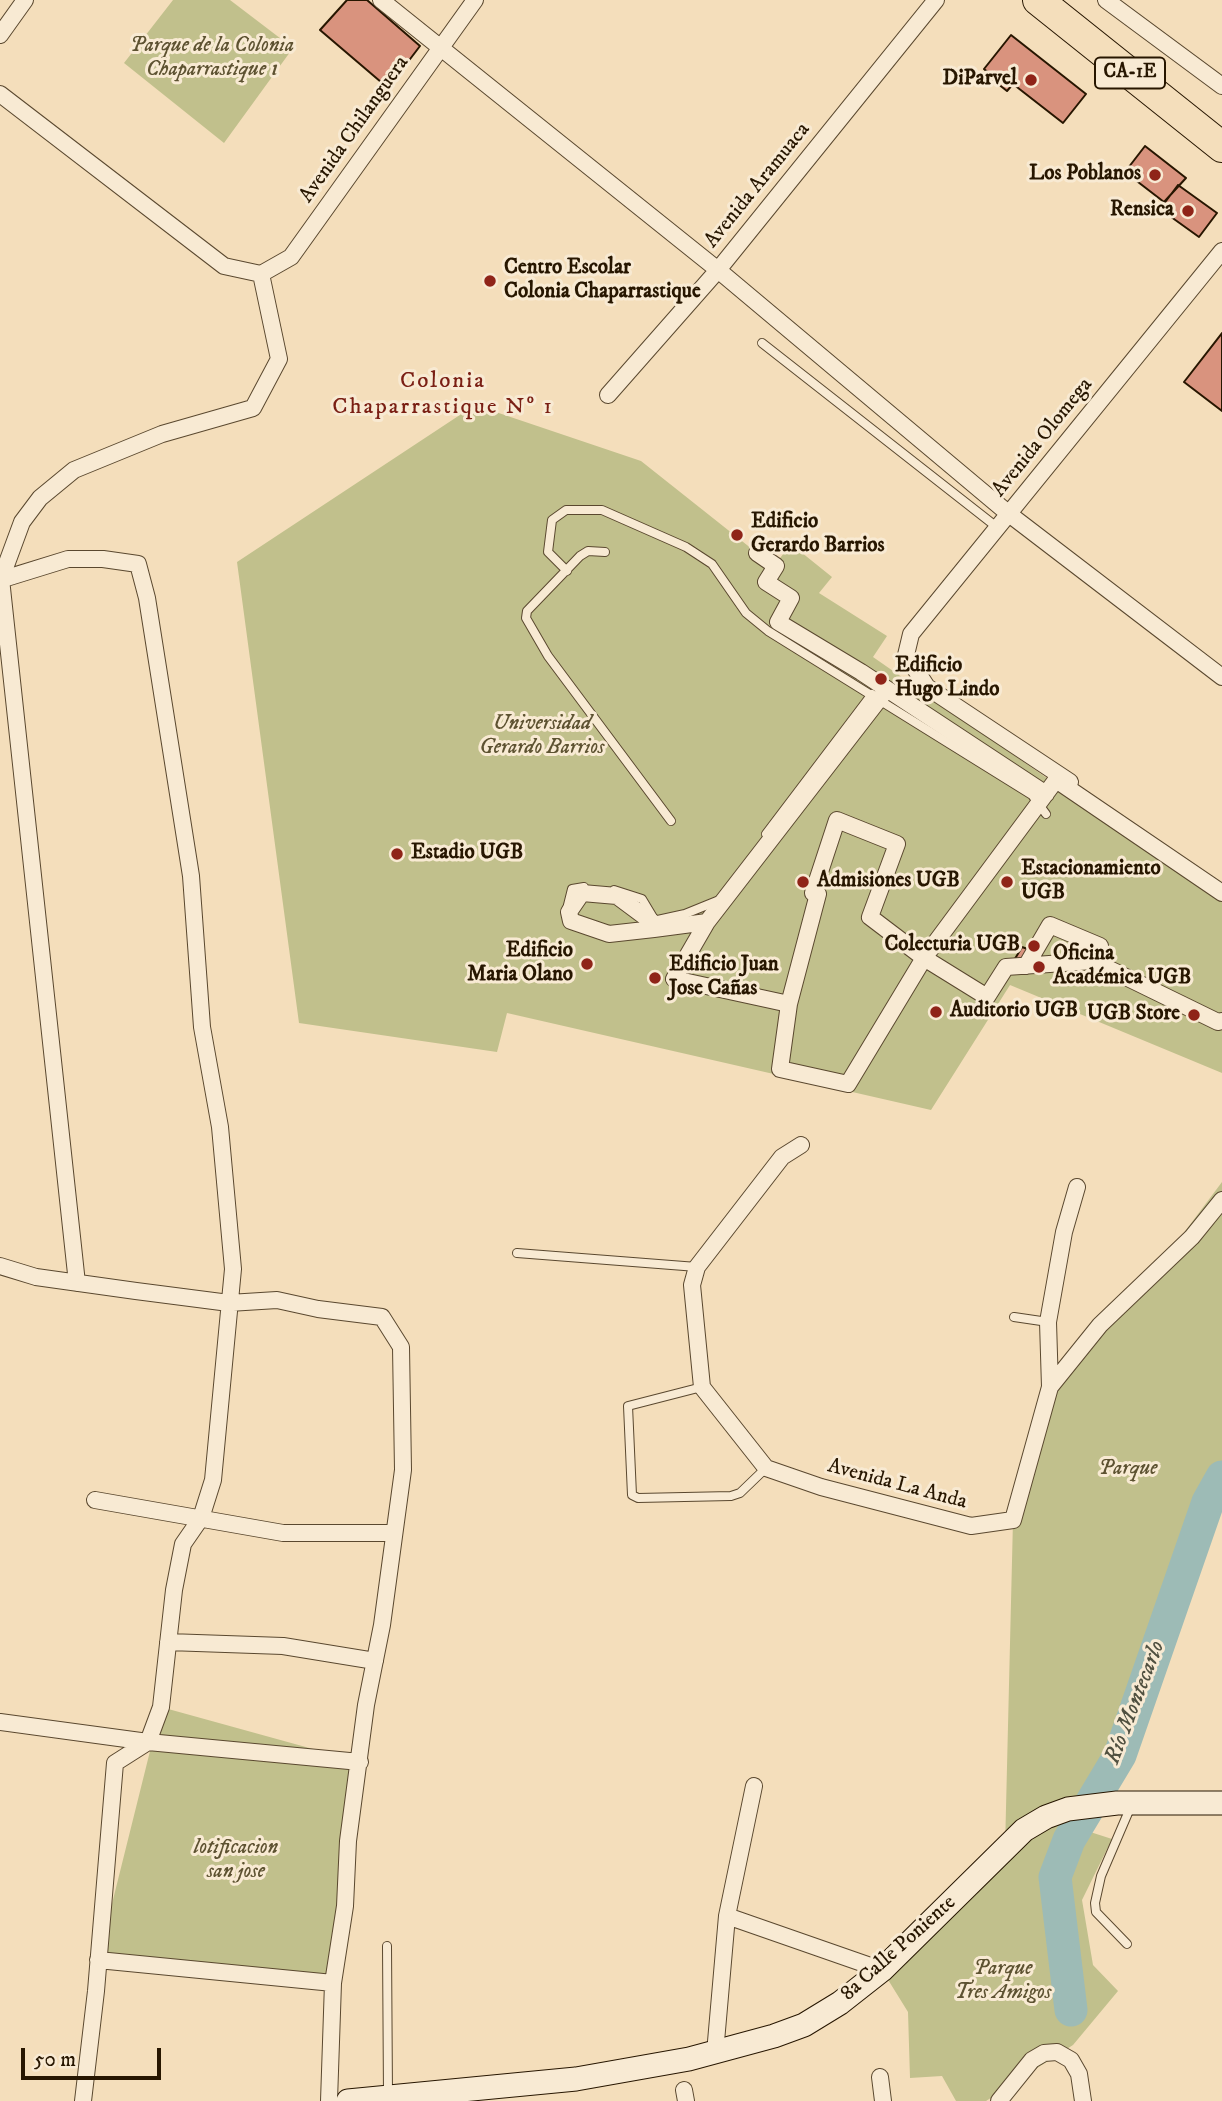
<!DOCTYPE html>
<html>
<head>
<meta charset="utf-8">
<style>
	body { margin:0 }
	#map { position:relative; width:1222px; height:2101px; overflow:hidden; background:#f4debb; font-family:"IM FELL DW Pica",serif }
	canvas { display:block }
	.scale { position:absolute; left:21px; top:2048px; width:140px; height:32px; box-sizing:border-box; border:4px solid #271600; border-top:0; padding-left:9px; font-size:21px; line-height:24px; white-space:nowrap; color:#271600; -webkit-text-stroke:5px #f8ead3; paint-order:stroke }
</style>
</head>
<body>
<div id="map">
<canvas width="1222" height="2101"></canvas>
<div class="scale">50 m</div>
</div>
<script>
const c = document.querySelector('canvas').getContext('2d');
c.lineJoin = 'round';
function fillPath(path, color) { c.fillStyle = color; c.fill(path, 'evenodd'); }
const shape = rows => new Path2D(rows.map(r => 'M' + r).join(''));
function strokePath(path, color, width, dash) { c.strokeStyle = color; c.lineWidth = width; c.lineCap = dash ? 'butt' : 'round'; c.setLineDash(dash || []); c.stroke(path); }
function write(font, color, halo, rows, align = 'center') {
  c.font = font + ' "IM FELL DW Pica",serif'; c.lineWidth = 6; c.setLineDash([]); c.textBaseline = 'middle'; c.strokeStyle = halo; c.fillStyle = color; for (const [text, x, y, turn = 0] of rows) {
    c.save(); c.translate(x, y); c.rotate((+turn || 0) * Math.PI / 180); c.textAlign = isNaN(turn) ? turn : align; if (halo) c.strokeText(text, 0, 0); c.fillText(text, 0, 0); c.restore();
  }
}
fillPath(shape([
	[173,0,230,0,293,48,224,143,124,63],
	[475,405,641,461,757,553,777,562,791,544,832,577,819,593,887,636,873,657,1222,900,1222,1073,1010,985,931,1110,507,1013,497,1052,299,1023,237,562],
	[1222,1182,1222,1484,1174,1605,1120,1755,1068,1809,1053,1820,1112,1839,1082,1900,1093,1965,1118,1991,1073,2045,986,2101,956,2101,942,2076,910,2078,908,2012,882,1970,1005,1849,1013,1520,1064,1368,1147,1282],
	[161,1707,360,1762,333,1983,98,1960]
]), '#c1c08c');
strokePath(shape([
	[1071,2010,1055,1877,1069,1840,1120,1755,1208,1502,1222,1477]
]), '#9dbbb6', 33);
const building = shape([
	[347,0,367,0,420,46,388,88,320,30,347,0],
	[1011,35,1086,94,1063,123,1013,84,1007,91,988,76,990,74,984,69,1011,35],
	[1145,146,1186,178,1164,202,1125,172,1145,146],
	[1178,185,1217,213,1199,237,1160,209,1178,185],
	[1222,333,1222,411,1184,382,1222,333],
	[1022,947,1033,951,1023,964,1013,962,1022,947]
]);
fillPath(building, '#d9937e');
strokePath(building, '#271600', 2);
const lane = shape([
	[762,343,998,528],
	[605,552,588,551,580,556,527,611,526,618,548,656,671,821],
	[567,571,548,552,552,520,566,510,602,510,686,547,712,564,746,613,768,631,1032,795,1046,814],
	[766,834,872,694],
	[614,890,642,899,654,919],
	[567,909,572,889,584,887],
	[653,921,685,914,717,901],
	[517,1253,697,1267],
	[1014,1317,1048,1322],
	[702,1387,628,1406,632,1495,638,1498,731,1496,740,1493,766,1468],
	[1127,1944,1096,1912,1095,1903,1101,1876,1131,1806],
	[387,1946,388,2095]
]);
const street = shape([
	[381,0,718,270,1009,514,1222,677],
	[1106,0,1222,86],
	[0,35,25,0],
	[0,94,224,266,261,274,279,359,253,408,162,434,74,470,40,498,22,522,1,579,77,1283],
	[261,274,291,257,475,0],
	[608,395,718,270,936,0],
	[757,553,776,566,766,582,791,598,778,622,861,672,1046,794],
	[0,580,68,559,103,559,138,564,147,598,191,876,202,1027,220,1127,233,1269,213,1480,201,1518,183,1544,174,1590,161,1707,148,1742,115,1763,96,1991,83,2101],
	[1070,782,927,687,906,655,911,634,1222,251],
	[707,922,887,689],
	[660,928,617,896,582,893,569,912,571,921,609,934,654,929,707,922,674,979,789,1004,780,1069,848,1084,924,958,1056,780,1222,893],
	[1026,966,1050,925,1100,946,1093,961],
	[789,1004,818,894,813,893,837,820,897,844,870,917,924,958,987,997,1006,967,1093,961,1218,1022,1222,1021],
	[801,1145,782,1157,697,1267,692,1285,702,1387,766,1468,821,1487,971,1526,1013,1520,1050,1387,1100,1325,1192,1237,1222,1200],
	[0,1266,36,1277,136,1291,229,1303,277,1300,318,1309,382,1317,401,1347,403,1470,382,1625,366,1705,348,1841,345,1906,333,1983,329,2101],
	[1050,1387,1048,1322,1064,1232,1077,1187],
	[95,1500,283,1533,394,1533],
	[168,1642,283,1646,375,1661],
	[0,1722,148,1742,360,1762],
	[727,1916,882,1970],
	[98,1960,333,1983],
	[715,2053,727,1916,754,1786],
	[880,2077,883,2101],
	[684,2090,686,2101],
	[999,2101,1032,2060,1044,2053,1057,2052,1071,2060,1079,2074,1083,2101]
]);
const secondary = shape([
	[348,2101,576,2079,689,2059,774,2036,804,2025,840,2003,882,1970,1024,1830,1046,1817,1068,1809,1117,1803,1222,1803]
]);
const highway = shape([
	[1038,0,1222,147]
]);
strokePath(lane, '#5a482f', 10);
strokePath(street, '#5a482f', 18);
strokePath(secondary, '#271600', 25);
strokePath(highway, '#271600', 32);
strokePath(lane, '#f8ead3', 8);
strokePath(street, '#f8ead3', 16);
strokePath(secondary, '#f8ead3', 23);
strokePath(highway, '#f4debb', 30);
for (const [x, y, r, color] of [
	[1031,80,7,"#8f2418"],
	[1155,175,7,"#8f2418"],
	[1188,211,7,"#8f2418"],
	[490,281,7,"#8f2418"],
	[737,535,7,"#8f2418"],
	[881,679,7,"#8f2418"],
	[397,854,7,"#8f2418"],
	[803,882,7,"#8f2418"],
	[1007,882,7,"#8f2418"],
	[1034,946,7,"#8f2418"],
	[587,964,7,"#8f2418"],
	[1039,967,7,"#8f2418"],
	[655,978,7,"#8f2418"],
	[936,1012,7,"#8f2418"],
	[1194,1015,7,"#8f2418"]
]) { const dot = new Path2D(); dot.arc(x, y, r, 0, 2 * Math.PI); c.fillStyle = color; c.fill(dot); strokePath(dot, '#f8ead3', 2.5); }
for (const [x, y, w] of [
	[1130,73,70]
]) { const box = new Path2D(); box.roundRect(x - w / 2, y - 15.5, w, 31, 5); c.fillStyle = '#f8ead3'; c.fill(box); strokePath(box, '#271600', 2); }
write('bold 19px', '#271600', null, [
	["CA-1E",1130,73]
]);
write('italic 21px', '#5d5231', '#f8ead3', [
	["Parque de la Colonia",212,47],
	["Chaparrastique 1",212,71],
	["Universidad",542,725],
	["Gerardo Barrios",542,749],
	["Parque",1128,1470],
	["lotificacion",236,1849],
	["san jose",236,1873],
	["Parque",1003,1970],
	["Tres Amigos",1003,1994]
]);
write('bold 21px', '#271600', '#f8ead3', [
	["DiParvel",1017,80,"right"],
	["Los Poblanos",1141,175,"right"],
	["Rensica",1174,211,"right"],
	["Centro Escolar",504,269],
	["Colonia Chaparrastique",504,293],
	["Edificio",751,523],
	["Gerardo Barrios",751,547],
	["Edificio",895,667],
	["Hugo Lindo",895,691],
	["Estadio UGB",411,854],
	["Estacionamiento",1021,870],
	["UGB",1021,894],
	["Admisiones UGB",817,882],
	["Colecturia UGB",1020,946,"right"],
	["Edificio",573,952,"right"],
	["Maria Olano",573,976,"right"],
	["Oficina",1053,955],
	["Académica UGB",1053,979],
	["Edificio Juan",669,966],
	["Jose Cañas",669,990],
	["Auditorio UGB",950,1012],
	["UGB Store",1180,1015,"right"]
], 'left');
write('21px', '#271600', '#f8ead3', [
	["Avenida Chilanguera",355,130,-55],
	["Avenida Aramuaca",758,186,-51],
	["Avenida Olomega",1043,438,-51],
	["Avenida La Anda",897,1485,15],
	["8a Calle Poniente",899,1949,-42]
]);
c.letterSpacing = '2px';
write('23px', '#7a1f14', '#f8ead3', [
	["Colonia",443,382],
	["Chaparrastique Nº 1",443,408]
]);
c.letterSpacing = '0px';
write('italic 23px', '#505040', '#f8ead3', [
	["Río Montecarlo",1136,1703,-69]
]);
</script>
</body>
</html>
